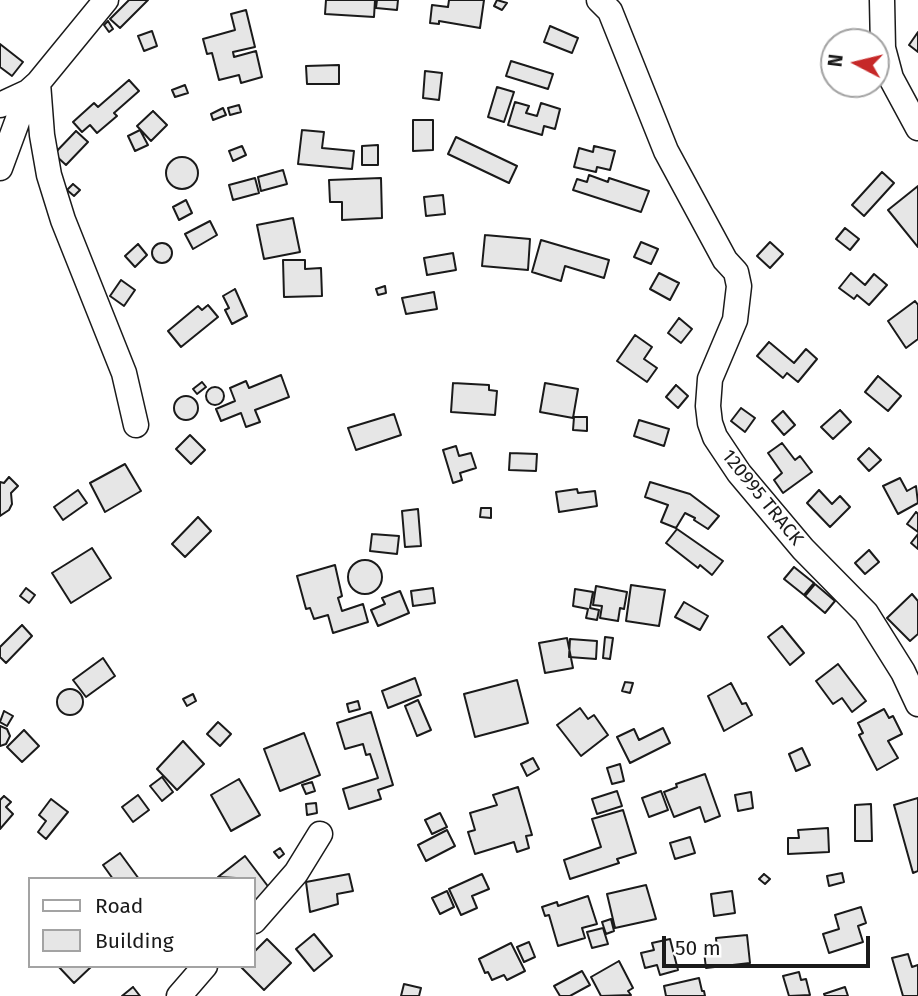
<!DOCTYPE html>
<html>
<head>
<meta charset="utf-8">
<style>
	body { margin:0 }
	#map { position:relative; width:918px; height:996px; overflow:hidden; background:#fff; font-family:"Fira Sans",sans-serif }
	canvas { display:block }
	.legend { position:absolute; left:28px; top:877px; width:228px; height:91px; box-sizing:border-box; background:#fff; border:2px solid #a3a3a3; margin:0; padding:9px 12px; list-style:none; font-size:21px; color:#1a1a1a }
	.legend li { display:flex; align-items:center; gap:14px; height:35px }
	.legend b { width:35px; border:2px solid #a3a3a3 }
	.north { position:absolute; left:820px; top:28px; width:70px; height:70px; box-sizing:border-box; background:#fff; border:2px solid #a3a3a3; border-radius:50%; rotate:277deg; font-size:19px; font-weight:700; line-height:28px; text-align:center; color:#1a1a1a }
	.north::after { content:''; display:block; margin:auto; width:24px; height:32px; background:#c62828; clip-path:polygon(50% 0,100% 100%,50% 72%,0 100%) }
	.scale { position:absolute; left:662px; top:936px; width:208px; height:32px; box-sizing:border-box; border:4px solid #1a1a1a; border-top:0; padding-left:9px; font-size:21px; line-height:24px; white-space:nowrap; color:#1a1a1a; -webkit-text-stroke:5px #fff; paint-order:stroke }
</style>
</head>
<body>
<div id="map">
<canvas width="918" height="996"></canvas>
<ul class="legend">
<li><b style="height:9px;background:#fff"></b>Road</li>
<li><b style="height:19px;background:#e6e6e6"></b>Building</li>
</ul>
<div class="north">N</div>
<div class="scale">50 m</div>
</div>
<script>
const c = document.querySelector('canvas').getContext('2d');
c.lineJoin = 'round';
function fillPath(path, color) { c.fillStyle = color; c.fill(path, 'evenodd'); }
const shape = rows => new Path2D(rows.map(r => 'M' + r).join(''));
function strokePath(path, color, width, dash) { c.strokeStyle = color; c.lineWidth = width; c.lineCap = dash ? 'butt' : 'round'; c.setLineDash(dash || []); c.stroke(path); }
function write(font, color, halo, rows, align = 'center') {
  c.font = font + ' "Fira Sans",sans-serif'; c.lineWidth = 5; c.setLineDash([]); c.textBaseline = 'middle'; c.strokeStyle = halo; c.fillStyle = color; for (const [text, x, y, turn = 0] of rows) {
    c.save(); c.translate(x, y); c.rotate((+turn || 0) * Math.PI / 180); c.textAlign = isNaN(turn) ? turn : align; if (halo) c.strokeText(text, 0, 0); c.fillText(text, 0, 0); c.restore();
  }
}
const building = shape([
	[129,0,148,0,120,28,110,19,129,0],
	[326,0,375,0,374,17,325,14,326,0],
	[377,0,398,0,397,10,376,8,377,0],
	[449,0,484,0,480,28,439,21,439,24,430,23,432,5,448,7,449,0],
	[497,0,507,3,502,10,494,6,497,0],
	[246,10,255,47,233,52,234,57,256,51,262,77,241,83,239,75,219,80,212,53,207,54,203,39,235,30,231,14,246,10],
	[108,21,113,29,109,32,104,25,108,21],
	[550,26,578,38,572,53,544,42,550,26],
	[152,31,157,46,144,51,138,36,152,31],
	[918,32,918,52,909,45,918,32],
	[0,44,23,62,12,76,0,67,0,44],
	[511,61,553,74,548,89,506,76,511,61],
	[339,65,339,84,307,84,306,66,339,65],
	[425,71,442,73,439,100,423,98,425,71],
	[129,80,139,91,114,113,117,116,97,133,90,125,82,132,73,122,94,103,98,107,129,80],
	[185,85,188,93,175,97,172,90,185,85],
	[497,87,514,92,504,122,488,117,497,87],
	[515,102,529,106,526,113,537,116,541,103,560,109,555,129,544,126,542,135,508,125,515,102],
	[239,105,241,112,230,115,228,108,239,105],
	[223,108,226,115,213,120,211,114,223,108],
	[153,111,167,125,151,141,137,126,153,111],
	[413,120,433,120,433,150,413,151,413,120],
	[140,130,148,145,135,151,128,136,140,130],
	[302,130,324,132,322,148,354,151,352,169,298,164,302,130],
	[76,131,88,142,66,165,54,154,76,131],
	[456,137,517,166,509,183,448,154,456,137],
	[378,145,378,165,362,165,362,146,378,145],
	[242,146,246,155,233,161,229,151,242,146],
	[594,146,615,151,610,170,597,167,596,172,574,167,579,148,593,152,594,146],
	'166 173a16 16 0 1 1 32 0a16 16 0 1 1-32 0Z',
	[283,170,287,184,261,191,258,177,283,170],
	[882,172,894,183,864,216,852,205,882,172],
	[589,175,608,182,609,178,649,191,641,212,573,190,577,179,587,182,589,175],
	[255,178,259,193,233,200,229,185,255,178],
	[381,178,382,218,342,220,342,202,330,202,329,180,381,178],
	[73,184,80,190,74,196,67,190,73,184],
	[918,186,918,247,888,210,918,186],
	[443,195,445,214,426,216,424,197,443,195],
	[186,200,192,213,179,220,173,207,186,200],
	[293,218,300,252,264,259,257,225,293,218],
	[210,221,217,235,193,249,185,234,210,221],
	[845,228,859,239,850,250,836,239,845,228],
	[485,235,530,239,528,270,482,266,485,235],
	[541,240,609,260,604,278,565,266,561,281,532,272,541,240],
	[641,242,658,249,651,264,634,257,641,242],
	[770,242,783,254,770,268,757,256,770,242],
	'152 253a10 10 0 1 1 20 0a10 10 0 1 1-20 0Z',
	[138,244,147,255,135,267,125,256,138,244],
	[453,253,456,270,427,275,424,258,453,253],
	[283,260,305,260,305,269,321,268,322,296,284,297,283,260],
	[659,273,679,283,670,300,650,289,659,273],
	[851,273,865,285,874,274,887,285,869,305,857,295,854,299,839,288,851,273],
	[121,280,135,290,124,306,110,296,121,280],
	[385,286,386,293,378,295,376,289,385,286],
	[235,289,247,316,232,324,225,310,229,308,223,296,235,289],
	[434,292,437,309,406,314,402,298,434,292],
	[915,301,918,305,918,339,906,348,888,321,915,301],
	[208,305,218,317,181,347,168,331,198,306,202,310,208,305],
	[679,318,692,329,681,343,668,333,679,318],
	[635,335,652,347,644,359,657,368,647,382,617,361,635,335],
	[769,342,794,363,806,349,817,359,798,382,787,373,783,378,757,356,769,342],
	[281,375,289,397,255,410,260,422,246,427,241,413,221,421,216,409,235,401,230,388,246,381,249,388,281,375],
	[878,376,901,396,888,411,865,392,878,376],
	[202,382,206,387,197,394,193,389,202,382],
	[453,383,489,385,489,390,497,391,495,415,451,412,453,383],
	[545,383,578,389,573,418,540,412,545,383],
	[676,385,688,396,678,408,666,397,676,385],
	'206 396a9 9 0 1 1 18 0a9 9 0 1 1-18 0Z',
	'174 408a12 12 0 1 1 24 0a12 12 0 1 1-24 0Z',
	[741,408,755,418,745,432,731,421,741,408],
	[840,410,851,422,833,439,821,427,840,410],
	[783,411,795,425,784,435,772,421,783,411],
	[394,414,401,435,356,450,348,428,394,414],
	[574,417,587,417,587,431,573,430,574,417],
	[639,420,669,429,664,446,634,436,639,420],
	[190,435,205,450,191,464,176,449,190,435],
	[782,443,795,460,800,456,812,472,783,493,774,480,782,473,768,453,782,443],
	[456,446,459,456,471,453,476,468,460,473,462,480,453,483,443,450,456,446],
	[869,448,881,460,869,471,858,459,869,448],
	[510,453,537,454,536,471,509,470,510,453],
	[125,464,141,491,105,512,90,483,125,464],
	[9,477,18,486,11,493,12,504,9,510,0,516,0,482,4,483,9,477],
	[900,478,907,491,916,486,918,503,898,514,883,486,900,478],
	[650,482,690,494,719,516,708,529,694,520,695,518,685,513,676,528,661,522,668,505,645,497,650,482],
	[577,489,578,493,595,491,597,506,559,512,556,492,577,489],
	[78,490,87,503,63,520,54,507,78,490],
	[819,490,832,504,840,496,850,507,830,527,807,503,819,490],
	[481,508,491,508,491,518,480,517,481,508],
	[418,509,421,546,405,547,402,511,418,509],
	[916,512,918,514,918,532,907,524,916,512],
	[198,517,211,531,185,557,172,544,198,517],
	[677,529,723,561,712,575,700,565,698,568,666,543,677,529],
	[372,534,399,536,397,554,370,551,372,534],
	[918,534,918,549,911,543,918,534],
	[92,548,111,578,71,603,52,573,92,548],
	[869,550,879,562,865,574,855,563,869,550],
	'348 577a17 17 0 1 1 34 0a17 17 0 1 1-34 0Z',
	[335,565,342,596,338,598,342,611,363,604,368,622,333,633,328,615,314,619,310,608,306,609,297,576,335,565],
	[794,567,814,583,804,595,784,579,794,567],
	[815,584,835,601,825,613,805,596,815,584],
	[631,585,665,590,659,626,626,621,631,585],
	[596,586,627,592,624,609,620,608,618,621,600,618,602,606,593,605,596,586],
	[26,588,35,595,29,603,20,596,26,588],
	[433,588,435,603,413,606,411,591,433,588],
	[575,589,593,592,590,608,599,610,597,620,586,618,588,609,573,606,575,589],
	[400,591,409,613,378,626,371,610,385,604,382,598,400,591],
	[912,594,918,601,918,634,910,641,887,618,912,594],
	[684,602,708,616,700,630,675,617,684,602],
	[22,625,32,636,6,663,0,657,0,647,22,625],
	[782,626,804,653,790,665,768,637,782,626],
	[605,637,613,638,610,659,603,658,605,637],
	[567,638,573,668,545,673,539,643,567,638],
	[570,639,597,641,596,659,569,657,570,639],
	[103,658,115,676,86,697,73,680,103,658],
	[838,664,866,701,852,712,842,698,833,704,816,681,838,664],
	[415,678,421,695,388,708,382,691,415,678],
	[517,680,528,723,475,737,464,694,517,680],
	[625,682,633,683,630,693,622,691,625,682],
	[731,683,742,704,746,703,752,715,724,731,708,696,731,683],
	'57 702a13 13 0 1 1 26 0a13 13 0 1 1-26 0Z',
	[193,694,196,701,187,706,183,699,193,694],
	[418,700,431,730,417,736,405,706,418,700],
	[358,701,360,709,349,712,347,704,358,701],
	[580,708,588,719,594,715,608,735,581,756,557,725,580,708],
	[884,709,889,718,893,716,902,734,888,741,898,758,877,770,859,735,863,733,858,723,884,709],
	[4,711,13,716,7,726,0,722,4,711],
	[371,712,393,785,378,790,381,799,349,809,343,789,378,778,370,754,366,755,363,744,345,749,337,723,371,712],
	[218,722,231,734,220,746,207,734,218,722],
	[0,726,7,729,10,736,6,744,0,746,0,726],
	[663,728,670,743,630,763,617,737,634,729,639,740,663,728],
	[24,730,39,746,22,762,7,747,24,730],
	[304,733,320,775,280,791,264,749,304,733],
	[183,741,204,764,177,790,157,769,183,741],
	[802,748,810,765,796,771,789,754,802,748],
	[533,758,539,769,527,776,521,764,533,758],
	[620,764,624,781,612,784,607,768,620,764],
	[705,774,720,816,705,822,700,807,674,817,664,792,677,787,676,784,705,774],
	[162,777,173,792,162,801,150,786,162,777],
	[239,779,260,815,231,831,211,795,239,779],
	[312,782,315,791,306,794,302,785,312,782],
	[518,787,532,835,526,836,529,848,517,852,514,842,475,854,468,832,475,830,470,813,497,805,493,795,518,787],
	[617,791,622,806,597,814,592,799,617,791],
	[661,791,668,810,649,817,642,798,661,791],
	[751,792,753,808,738,811,735,795,751,792],
	[138,795,149,810,133,822,122,807,138,795],
	[4,796,11,802,6,807,13,814,0,829,0,800,4,796],
	[918,798,918,871,913,873,894,805,918,798],
	[51,799,68,812,46,839,38,832,46,821,39,815,51,799],
	[316,803,317,813,307,815,306,804,316,803],
	[871,804,872,841,855,841,855,805,871,804],
	[623,810,636,853,617,859,619,863,570,879,564,860,601,847,592,819,623,810],
	[440,813,447,827,432,834,425,820,440,813],
	[828,828,829,852,788,854,788,838,799,838,798,830,828,828],
	[447,830,455,846,426,861,418,845,447,830],
	[690,837,695,853,675,859,670,843,690,837],
	[280,848,284,854,279,858,274,852,280,848],
	[120,853,139,879,113,879,103,865,120,853],
	[245,856,270,889,254,901,254,879,218,877,245,856],
	[842,873,844,882,829,886,827,876,842,873],
	[349,874,353,891,337,894,338,904,310,912,306,882,349,874],
	[482,874,489,889,472,896,477,908,461,915,449,889,482,874],
	[764,874,770,879,765,884,759,879,764,874],
	[646,885,656,919,615,928,607,894,646,885],
	[447,891,454,907,440,914,432,898,447,891],
	[732,891,735,913,714,916,711,894,732,891],
	[588,896,597,924,582,928,585,938,558,946,549,915,545,916,542,907,557,902,558,906,588,896],
	[861,907,866,923,858,926,863,942,829,953,823,934,839,929,835,915,861,907],
	[611,919,614,931,606,934,602,922,611,919],
	[603,928,608,944,592,948,587,932,603,928],
	[314,934,332,956,314,971,296,949,314,934],
	[747,935,750,963,706,968,704,952,717,950,716,938,747,935],
	[267,939,291,963,264,990,240,966,254,966,254,950,255,951,267,939],
	[670,939,678,970,660,975,657,965,645,968,641,953,654,950,652,943,670,939],
	[529,942,535,957,524,962,517,947,529,942],
	[511,943,525,971,507,980,504,975,492,980,488,972,485,973,479,959,511,943],
	[908,954,912,967,918,965,918,996,903,996,892,958,908,954],
	[619,961,633,988,628,991,631,995,601,996,591,977,619,961],
	[58,966,92,966,74,983,58,966],
	[582,971,590,985,570,996,560,996,554,986,582,971],
	[799,972,801,980,806,979,810,995,789,996,783,976,799,972],
	[699,978,702,991,704,991,705,996,666,996,664,986,699,978],
	[404,984,421,988,419,996,401,996,404,984],
	[133,987,140,996,122,996,133,987],
	[845,987,848,996,825,996,824,994,845,987]
]);
fillPath(building, '#e6e6e6');
strokePath(building, '#1a1a1a', 2);
const street = shape([
	[599,0,610,11,666,151,725,260,736,272,739,286,735,320,710,379,708,406,710,423,715,437,739,473,803,549,866,613,903,672,918,704],
	[882,0,883,48,891,78,918,128],
	[38,83,42,135,49,175,63,220,124,373,136,425],
	[0,105,28,92,38,83,106,0],
	[0,168,28,92],
	[254,921,296,873,320,834],
	[179,996,205,966]
]);
strokePath(street, '#1a1a1a', 27);
strokePath(street, '#fff', 24);
write('19px', '#1a1a1a', '#fff', [
	["120995 TRACK",762,498,51]
]);
</script>
</body>
</html>
